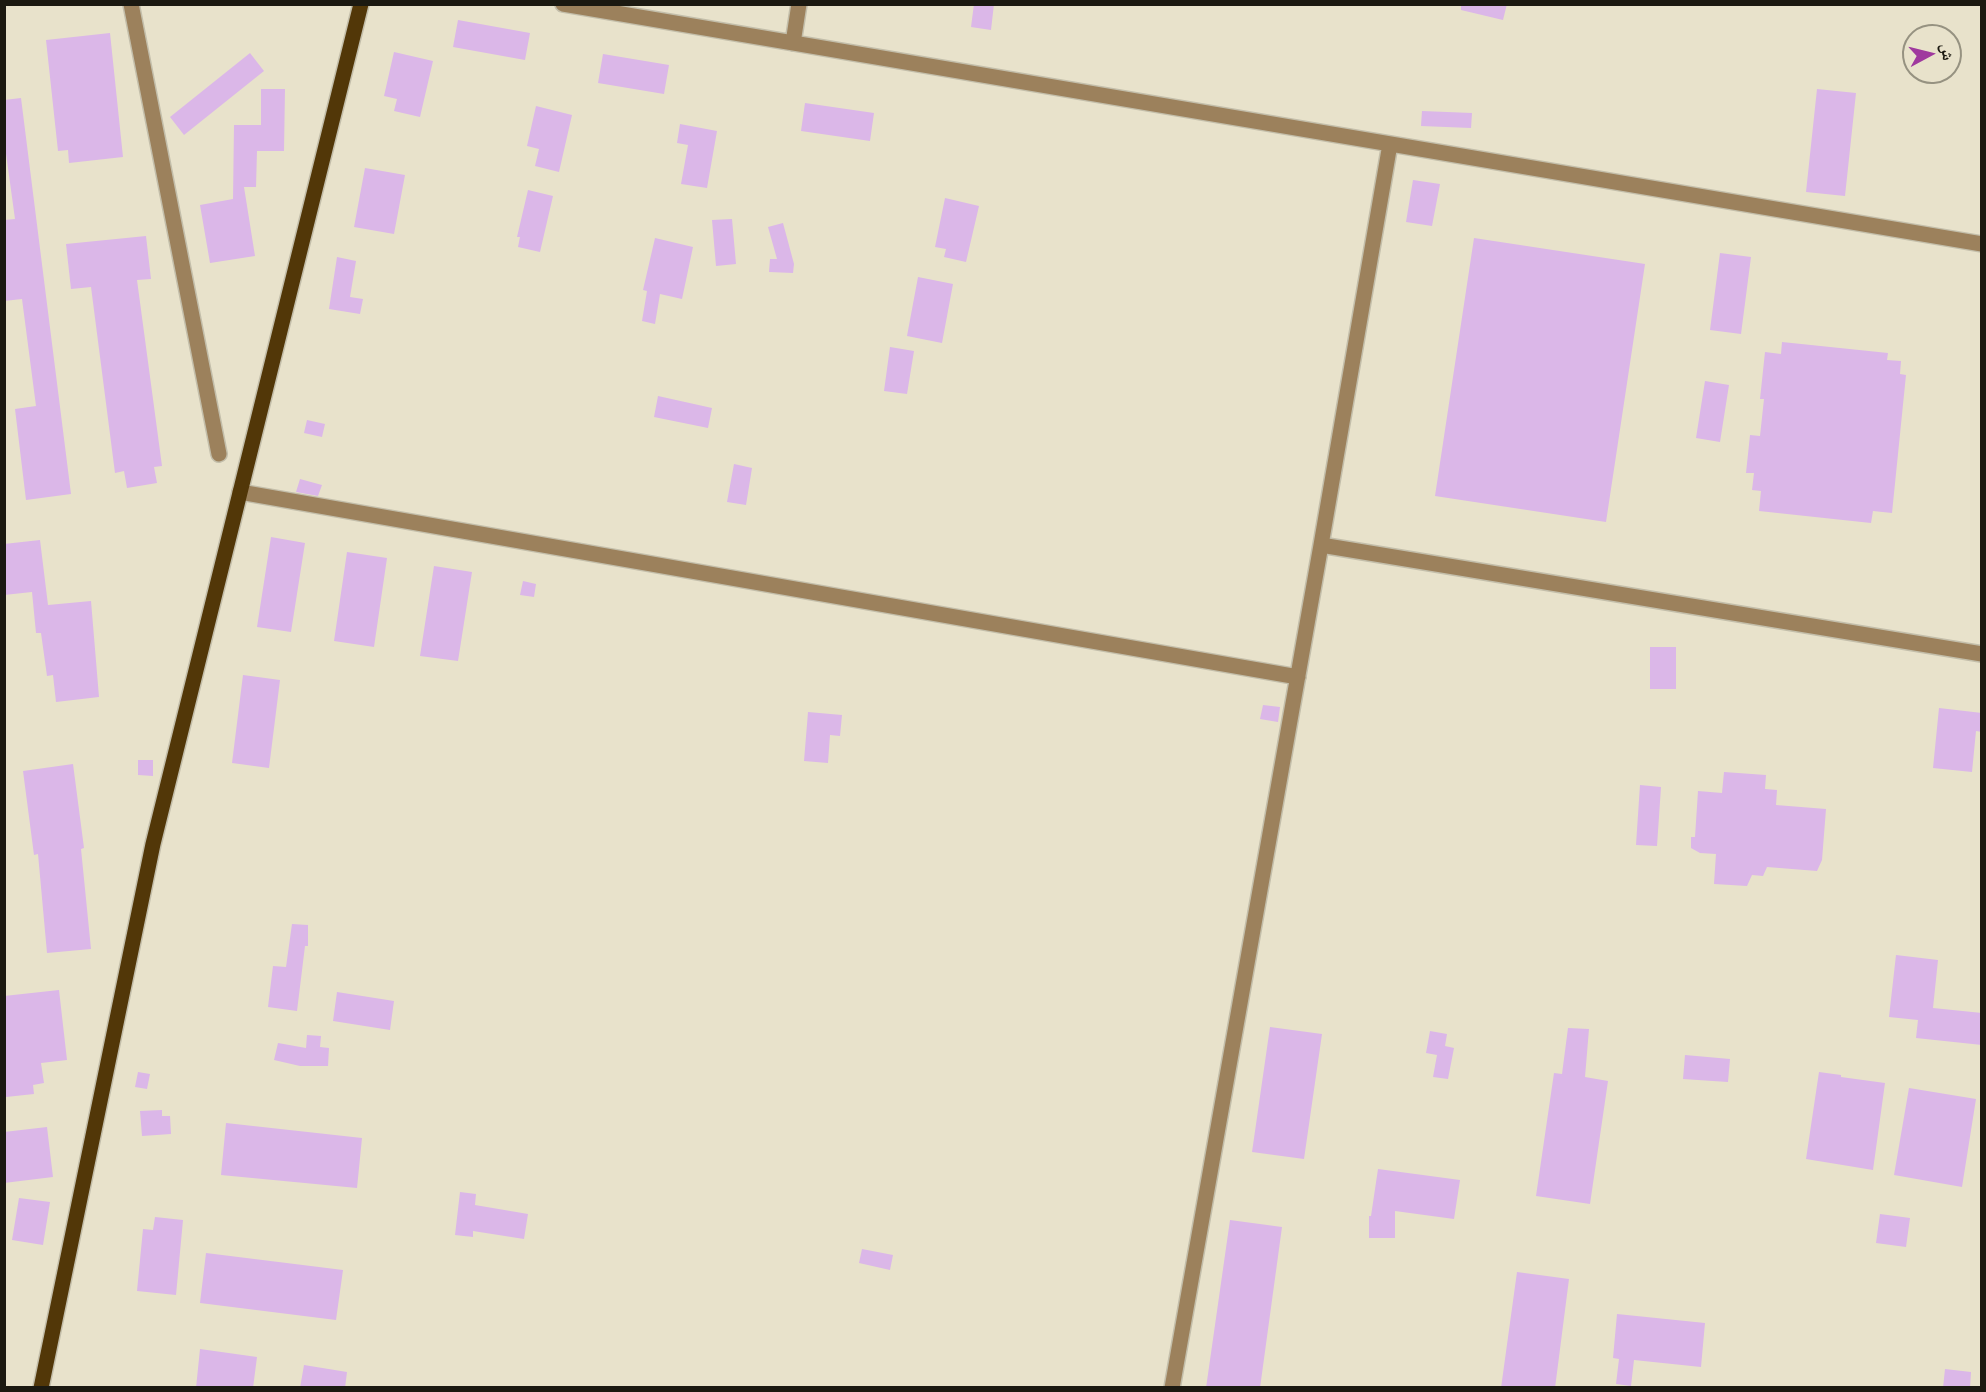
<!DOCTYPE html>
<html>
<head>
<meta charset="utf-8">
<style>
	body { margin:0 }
	#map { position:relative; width:1986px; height:1392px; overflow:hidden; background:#e8e2cb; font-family:Barlow,"Noto Naskh Arabic",sans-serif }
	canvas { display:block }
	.frame { position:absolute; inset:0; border:6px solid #1b1911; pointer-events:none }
	.north { position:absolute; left:1902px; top:24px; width:60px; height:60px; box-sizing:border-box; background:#e8e2cb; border:2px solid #969281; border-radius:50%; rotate:83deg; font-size:16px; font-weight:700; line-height:24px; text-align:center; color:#1b1911 }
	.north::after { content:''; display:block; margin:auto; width:21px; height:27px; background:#9f399e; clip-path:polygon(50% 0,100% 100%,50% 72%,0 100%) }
</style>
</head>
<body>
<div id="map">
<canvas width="1986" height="1392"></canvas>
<div class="frame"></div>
<div class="north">ش</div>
</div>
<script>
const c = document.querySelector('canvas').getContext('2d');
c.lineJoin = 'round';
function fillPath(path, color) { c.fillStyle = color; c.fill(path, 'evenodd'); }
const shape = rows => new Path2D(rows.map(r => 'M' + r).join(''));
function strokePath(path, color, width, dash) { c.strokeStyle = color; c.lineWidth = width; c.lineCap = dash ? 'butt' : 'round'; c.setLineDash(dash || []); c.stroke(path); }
fillPath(shape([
	[974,4,994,4,991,30,971,27],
	[1461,4,1507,4,1503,20,1461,10],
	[458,20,530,33,525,60,453,47],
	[110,33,123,157,69,163,68,150,58,151,46,40],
	[394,52,433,61,420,117,394,111,397,99,384,96],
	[250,53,264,71,184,135,170,117],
	[603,54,669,65,664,94,598,83],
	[261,89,285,89,284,151,257,151,256,187,244,187,255,256,210,263,200,205,233,199,234,125,261,125],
	[1817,89,1856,93,1845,196,1806,192],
	[21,98,71,494,26,500,15,409,36,406,22,299,4,301,4,220,15,219,4,139,4,100],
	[805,103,874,113,870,141,801,131],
	[536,106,572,115,559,172,535,166,539,149,527,146],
	[1422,111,1472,113,1471,128,1421,126],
	[680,124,717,131,707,188,681,184,688,145,677,143],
	[365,168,405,175,394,234,354,227],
	[1413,180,1440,184,1432,226,1406,222],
	[528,190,553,196,540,252,518,247,520,237,517,237],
	[945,198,979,206,966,262,944,257,946,249,935,247],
	[732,219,736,264,716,266,712,220],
	[783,223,794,264,793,273,769,272,770,259,777,259,768,227],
	[146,236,151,279,137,280,162,466,154,467,157,483,127,488,124,471,115,473,91,287,71,289,66,244],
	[655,238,693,247,682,299,660,294,655,324,642,321,647,291,643,290],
	[1474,238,1645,264,1606,522,1435,496],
	[1720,253,1751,257,1741,334,1710,330],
	[337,257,356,261,350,297,363,299,360,314,329,309],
	[918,277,953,284,942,343,907,336],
	[1782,342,1888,353,1887,360,1901,361,1900,374,1906,375,1892,513,1873,511,1871,523,1759,511,1761,491,1752,490,1754,473,1746,473,1750,435,1760,436,1764,399,1760,399,1765,352,1781,354],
	[890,347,914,351,907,394,884,391],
	[1705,381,1729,385,1720,442,1696,438],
	[658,396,712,408,708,428,654,417],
	[307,420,325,424,322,437,304,433],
	[734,464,752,468,746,505,727,502],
	[300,479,322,485,318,496,296,492],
	[271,537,305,543,291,632,257,627],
	[40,540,48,605,91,601,99,697,56,702,53,675,47,676,41,633,36,633,32,592,4,595,4,544],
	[347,552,387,558,374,647,334,641],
	[434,566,472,572,458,661,420,656],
	[523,581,536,584,534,597,520,595],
	[1650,647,1676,647,1676,689,1650,689],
	[243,675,280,680,269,768,232,763],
	[1263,705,1280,707,1278,722,1260,719],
	[1939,708,1982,713,1982,732,1976,731,1972,772,1933,768],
	[808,712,842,715,840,736,830,735,828,763,804,761],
	[138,760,153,760,153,776,138,775],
	[73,764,84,848,81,849,91,949,47,953,38,854,34,855,23,771],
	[1724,772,1766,775,1765,789,1777,790,1776,805,1826,809,1822,860,1817,871,1767,867,1763,876,1752,875,1747,886,1714,884,1716,854,1700,853,1691,848,1691,837,1695,837,1698,791,1722,793],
	[1640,785,1661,787,1657,846,1636,845],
	[292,924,308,925,308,946,305,946,297,1011,268,1007,273,966,286,967],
	[1896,955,1938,960,1933,1008,1982,1013,1982,1045,1916,1038,1918,1020,1889,1017],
	[59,990,67,1060,41,1063,44,1083,33,1085,34,1094,6,1097,4,996],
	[337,992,394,1001,390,1030,333,1021],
	[1270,1027,1322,1034,1304,1159,1252,1152],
	[1568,1028,1589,1029,1585,1077,1608,1081,1590,1204,1536,1196,1554,1073,1562,1074],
	[1430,1031,1447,1034,1445,1046,1454,1048,1448,1079,1433,1077,1437,1055,1426,1053],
	[307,1035,321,1036,320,1047,329,1048,328,1066,300,1066,274,1060,278,1043,306,1048],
	[1685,1055,1730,1059,1728,1082,1683,1079],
	[138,1072,150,1074,147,1089,135,1087],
	[1819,1072,1841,1075,1841,1077,1885,1083,1873,1170,1806,1159],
	[1909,1088,1976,1099,1962,1187,1894,1175],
	[162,1110,162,1116,170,1116,171,1134,142,1136,140,1111],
	[226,1123,362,1138,357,1188,221,1175],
	[47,1127,53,1177,4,1183,4,1132],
	[1378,1169,1460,1180,1454,1219,1395,1211,1395,1238,1369,1238,1369,1216,1371,1216],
	[460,1192,476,1194,475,1205,528,1214,524,1239,473,1231,473,1237,455,1235],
	[19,1198,50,1202,43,1245,12,1240],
	[1880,1214,1910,1218,1906,1247,1876,1243],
	[155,1217,183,1220,176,1295,137,1291,143,1229,153,1230],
	[1230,1220,1282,1227,1260,1388,1206,1388],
	[862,1249,893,1255,890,1270,859,1263],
	[206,1253,343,1270,336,1320,200,1303],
	[1517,1272,1569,1279,1555,1388,1501,1388],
	[1617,1314,1705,1323,1701,1367,1634,1360,1631,1386,1616,1384,1619,1359,1613,1358],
	[200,1349,257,1357,253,1388,196,1388],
	[304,1365,347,1372,345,1388,300,1388],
	[1945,1369,1971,1372,1970,1388,1943,1388]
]), '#dbb7e8');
const minor = shape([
	[131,4,219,454],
	[563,4,1982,244],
	[793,43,799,4],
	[240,492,1298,677],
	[1321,545,1982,654],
	[1172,1388,1321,545,1390,144]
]);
const major = shape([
	[41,1388,153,844,361,4]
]);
strokePath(minor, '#c3beaa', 18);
strokePath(major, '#c3beaa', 18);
strokePath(minor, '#9c815c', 15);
strokePath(major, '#523708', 15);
</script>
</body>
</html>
